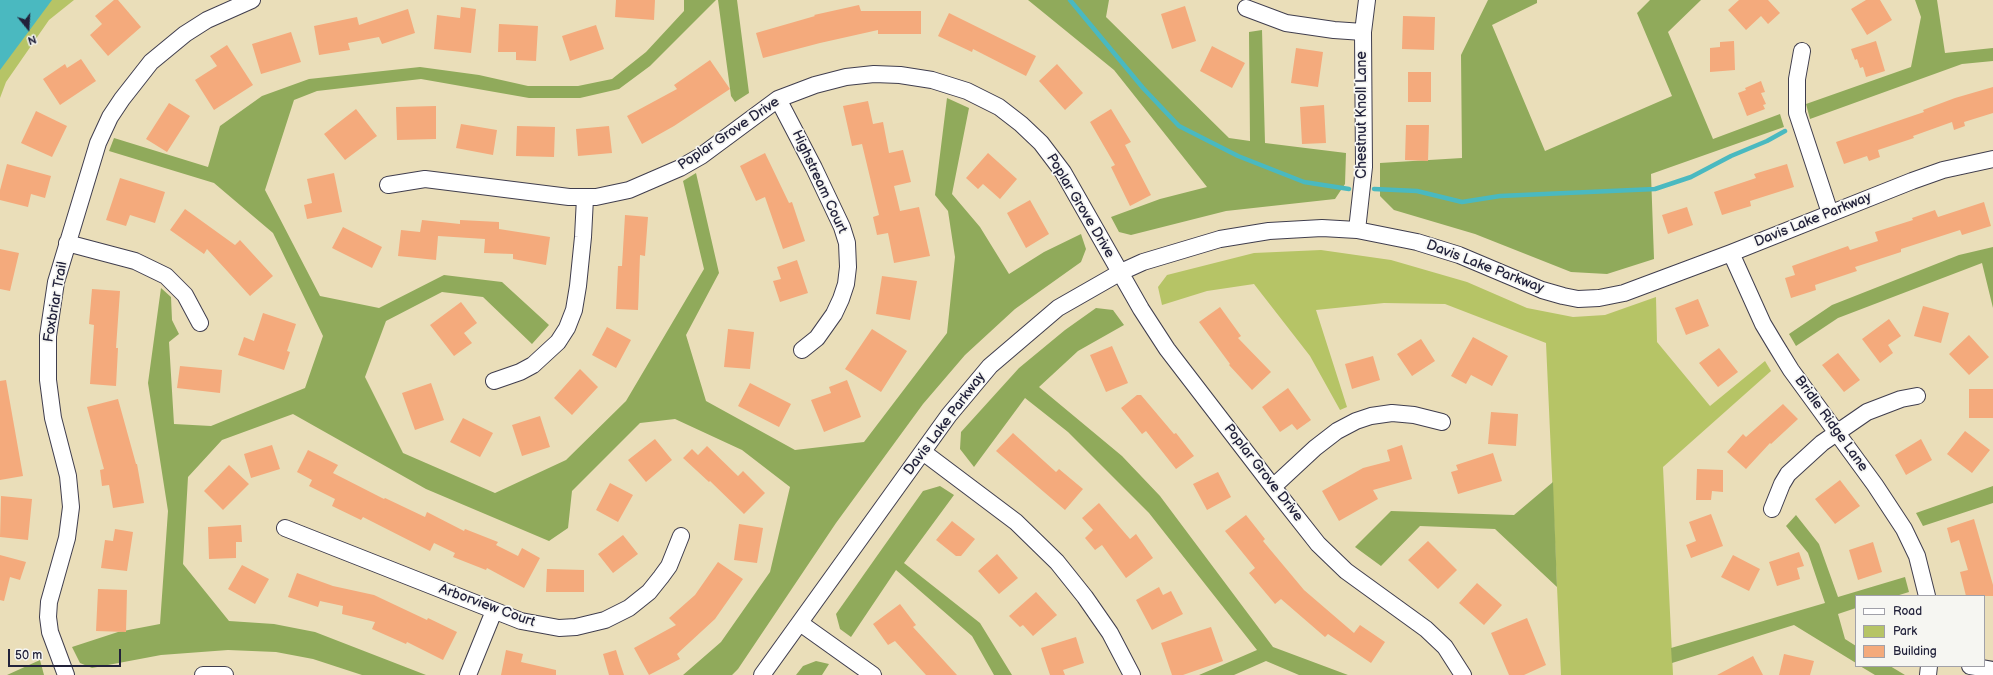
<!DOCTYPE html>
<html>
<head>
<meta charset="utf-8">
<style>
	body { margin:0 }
	#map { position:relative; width:1993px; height:675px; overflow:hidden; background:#eadeb9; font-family:"Balsamiq Sans",sans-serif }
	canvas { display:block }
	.legend { position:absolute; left:1855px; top:595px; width:130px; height:72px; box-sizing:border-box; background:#f6f6f2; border:1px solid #a1a1a9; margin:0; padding:5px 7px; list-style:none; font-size:12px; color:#22223b }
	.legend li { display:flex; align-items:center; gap:8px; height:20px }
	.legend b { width:20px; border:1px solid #a1a1a9 }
	.north { position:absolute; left:8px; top:8px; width:40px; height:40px; -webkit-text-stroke:3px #f6f6f2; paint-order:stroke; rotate:162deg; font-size:11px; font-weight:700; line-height:16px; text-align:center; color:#22223b }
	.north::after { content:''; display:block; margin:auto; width:14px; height:18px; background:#22223b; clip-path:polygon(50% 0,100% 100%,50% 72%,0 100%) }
	.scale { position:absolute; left:8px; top:649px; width:113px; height:18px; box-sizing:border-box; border:2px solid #22223b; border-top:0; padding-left:5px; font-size:12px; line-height:14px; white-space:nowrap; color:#22223b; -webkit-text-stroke:3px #f6f6f2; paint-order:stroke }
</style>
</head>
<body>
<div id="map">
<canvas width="1993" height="675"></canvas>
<ul class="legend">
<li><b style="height:5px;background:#fff"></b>Road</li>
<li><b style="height:11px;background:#b6c466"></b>Park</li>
<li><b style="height:11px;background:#f4aa7c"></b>Building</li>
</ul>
<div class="north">N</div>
<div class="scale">50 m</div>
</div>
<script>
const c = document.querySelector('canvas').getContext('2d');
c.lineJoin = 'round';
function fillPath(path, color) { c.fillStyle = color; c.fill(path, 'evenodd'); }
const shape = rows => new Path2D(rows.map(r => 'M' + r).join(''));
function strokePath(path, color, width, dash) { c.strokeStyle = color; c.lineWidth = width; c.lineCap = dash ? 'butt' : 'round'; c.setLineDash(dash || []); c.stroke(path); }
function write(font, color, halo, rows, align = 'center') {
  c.font = font + ' "Balsamiq Sans",sans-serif'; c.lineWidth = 3.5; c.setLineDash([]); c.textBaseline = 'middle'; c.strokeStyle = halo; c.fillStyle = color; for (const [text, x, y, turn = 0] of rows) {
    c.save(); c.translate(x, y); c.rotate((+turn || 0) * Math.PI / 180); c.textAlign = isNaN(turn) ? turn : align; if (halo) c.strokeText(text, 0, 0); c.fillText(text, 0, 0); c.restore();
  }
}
fillPath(shape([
	[0,0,74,0,49,20,6,82,0,98],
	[1321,250,1391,260,1467,282,1527,308,1573,317,1605,315,1656,297,1657,342,1710,406,1765,361,1771,371,1663,467,1673,675,1561,675,1546,343,1445,304,1384,303,1316,310,1347,407,1340,410,1310,356,1254,284,1207,291,1162,305,1158,287,1167,275,1254,253]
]), '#b6c466');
fillPath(shape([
	[684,0,716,0,650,66,619,89,580,98,529,98,421,79,317,91,294,100,265,190,320,296,379,308,444,275,502,282,549,325,532,344,483,297,442,292,386,321,365,377,403,453,495,493,566,460,626,401,704,269,683,181,696,173,719,273,686,335,706,401,795,450,864,442,947,333,955,257,948,211,935,195,947,98,969,108,952,194,980,227,1009,274,1044,252,1081,234,1086,249,1081,262,1015,309,965,355,923,404,836,523,738,669,732,675,683,675,721,642,770,572,790,487,742,450,675,419,640,423,572,491,568,528,549,541,426,489,293,414,222,440,188,477,183,564,229,621,274,624,315,632,426,675,362,675,313,659,276,652,228,650,161,655,92,668,80,663,72,647,118,632,160,624,168,511,148,383,161,288,171,297,172,320,179,334,169,342,174,424,211,426,305,388,323,336,273,233,214,183,109,151,114,138,208,167,220,126,262,96,309,79,420,67,479,75,528,86,578,86,612,79,646,52,684,11],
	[718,0,737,0,749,93,735,102,731,96],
	[1028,0,1109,0,1106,17,1229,138,1250,141,1249,32,1262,30,1265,143,1346,153,1345,184,1335,199,1226,211,1131,235,1119,232,1111,217,1160,199,1207,187,1114,70],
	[1488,0,1537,0,1537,3,1492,25,1545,151,1672,96,1637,13,1650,0,1701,0,1668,32,1713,139,1780,114,1784,127,1651,174,1654,259,1607,274,1571,272,1475,234,1394,210,1380,196,1380,163,1462,158,1461,55],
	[1915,0,1937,0,1945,53,1993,48,1993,61,1962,64,1810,119,1806,104,1911,67,1921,17],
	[1993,247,1993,308,1982,263,1838,318,1796,346,1789,334,1832,305,1959,255],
	[1096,308,1113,310,1124,325,1078,351,1039,387,1122,456,1160,496,1273,647,1348,675,1299,675,1266,661,1234,675,1199,675,1257,650,1149,513,1068,432,1025,398,974,467,960,449,961,432,1019,368,1065,330],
	[1553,482,1557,587,1495,529,1420,526,1381,566,1355,547,1391,511,1514,515],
	[940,486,954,495,904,563,980,623,1012,675,994,675,972,636,896,570,851,637,840,629,836,614,884,546,923,491],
	[1993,486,1993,503,1923,526,1916,513],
	[1796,515,1819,544,1838,597,1905,577,1909,592,1896,596,1856,596,1856,608,1838,614,1845,639,1856,646,1856,663,1794,625,1672,663,1671,648,1825,603,1808,553,1786,526],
	[40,660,44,675,7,675],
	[816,661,829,664,822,675,796,675,803,666],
	[1860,666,1890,666,1905,675,1875,675]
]), '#90aa5b');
fillPath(shape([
	[0,0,52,0,0,70]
]), '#4ab9c0');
strokePath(shape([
	[1070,0,1143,88,1179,126,1238,156,1304,182,1349,189],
	[1374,189,1417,191,1462,202,1500,196,1655,189,1691,177,1731,156,1767,141,1785,131]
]), '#4ab9c0', 4.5);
fillPath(shape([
	[114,0,118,0,141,27,108,56,90,35,102,24,95,16],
	[616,0,655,0,654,20,615,17],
	[1739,0,1768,0,1780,13,1768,24,1761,16,1746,30,1728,10],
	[1866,0,1880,0,1892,20,1867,35,1851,9],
	[859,5,861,11,921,11,921,34,878,34,878,30,820,43,763,58,756,33,815,16,814,15],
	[1185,6,1196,41,1172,49,1161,14],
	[461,7,476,9,471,53,434,49,437,15,460,18],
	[408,9,415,33,382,44,379,37,348,43,350,50,319,55,314,26,357,17,359,25],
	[949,13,1036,56,1026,76,973,49,972,52,938,36],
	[1403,16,1435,17,1434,50,1402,49],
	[499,24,538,26,536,61,516,60,516,52,498,52],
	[596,25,604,49,570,61,562,36],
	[291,32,301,62,261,74,252,44],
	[1734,41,1735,70,1710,72,1710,48,1720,47,1720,42],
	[1876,41,1885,71,1866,77,1863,67,1860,68,1857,59,1855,60,1851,49],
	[227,45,253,85,214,110,195,80,217,66,210,56],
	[1212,46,1245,63,1232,88,1200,71],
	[1296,48,1323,52,1318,87,1291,83],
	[81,59,96,81,60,105,43,79,65,64,67,68],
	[710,60,730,89,674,126,642,144,627,116,677,89,674,85],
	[1057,64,1083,93,1065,110,1039,81],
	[1408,72,1431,72,1431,102,1408,102],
	[1761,81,1765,92,1761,93,1766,104,1763,105,1765,109,1747,116,1738,93,1746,90,1745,88],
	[1993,87,1993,113,1964,122,1965,126,1954,130,1952,122,1913,136,1914,138,1878,150,1880,157,1869,161,1867,156,1844,164,1836,142,1924,112,1923,110,1955,98],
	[868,101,873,124,883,122,889,153,903,150,911,182,894,186,900,211,919,207,930,256,894,263,888,233,877,235,873,217,879,215,862,144,852,146,843,106],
	[169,103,190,116,167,152,146,139],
	[1324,105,1326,143,1302,144,1300,107],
	[436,106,436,139,397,140,396,107],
	[356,109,377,136,345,160,324,134],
	[1111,109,1131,142,1125,145,1151,195,1130,206,1111,167,1115,165,1090,122],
	[36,111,67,126,52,157,21,143],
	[461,124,497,130,493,155,456,148],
	[1406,125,1429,125,1428,161,1405,160],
	[517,126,555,127,554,157,516,156],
	[609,126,612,153,578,156,576,129],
	[765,153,789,203,792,202,805,241,783,249,765,197,756,201,740,166],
	[988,153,1017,179,1000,199,983,184,978,189,966,178],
	[7,164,51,176,45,198,31,194,28,207,0,200,0,190],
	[1787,164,1794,187,1750,201,1751,206,1722,215,1714,192,1756,178,1754,174],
	[334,173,342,212,307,219,304,205,312,203,307,179],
	[120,178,165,192,155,223,130,215,126,226,106,220],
	[1030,200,1049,234,1026,248,1007,213],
	[1984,202,1991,226,1962,235,1960,230,1901,249,1901,252,1855,267,1857,271,1815,285,1816,290,1791,298,1785,278,1795,275,1792,266,1848,246,1850,250,1878,241,1875,232,1913,220,1912,218,1935,210,1938,217],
	[1687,207,1693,225,1668,234,1662,215],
	[185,209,235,245,240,240,273,276,250,296,207,249,204,254,170,230],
	[625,215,648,217,645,256,640,255,638,310,616,309,618,266,622,266],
	[422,220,460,224,460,220,499,222,499,229,550,237,546,265,513,259,513,254,484,253,485,239,438,236,436,260,398,256,401,230,420,232],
	[343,227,382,247,372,268,332,248],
	[0,249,19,253,10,291,0,289],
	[797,260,808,293,780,302,773,281,781,279,777,267],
	[882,276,917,281,910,320,876,314],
	[92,289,120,291,116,348,118,348,116,386,90,384,94,325,89,324],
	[1698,299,1709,326,1686,335,1675,308],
	[461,302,477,323,464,333,472,343,454,356,430,325],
	[1923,306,1949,313,1941,343,1914,336],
	[1220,307,1241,336,1238,338,1271,372,1252,390,1229,365,1230,364,1199,322],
	[263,313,296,324,287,351,290,352,284,370,238,355,244,337,254,341],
	[1889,319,1901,336,1888,345,1893,353,1880,363,1862,339],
	[607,327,631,340,616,368,592,355],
	[728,329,754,332,750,369,724,367],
	[872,329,907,351,881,392,845,369],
	[1969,335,1989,357,1969,375,1949,354],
	[1473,337,1508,356,1492,386,1471,375,1466,384,1451,376],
	[1421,339,1435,361,1412,376,1397,354],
	[1112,346,1128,383,1106,392,1090,355],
	[1719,348,1738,372,1718,387,1699,363],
	[1838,353,1860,380,1844,392,1822,365],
	[1373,356,1380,380,1352,389,1345,364],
	[180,366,222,370,220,393,177,388],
	[580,369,598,387,572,415,554,398],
	[6,380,23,476,0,480,0,381],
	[847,380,861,417,824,432,811,400,831,393,829,387],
	[431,383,444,420,415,430,402,393],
	[750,383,791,404,779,427,738,406],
	[1288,388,1311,420,1297,430,1292,424,1280,432,1262,407],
	[1969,389,1993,389,1993,418,1969,418],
	[1137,395,1141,395,1174,434,1176,433,1194,456,1176,469,1146,431,1142,434,1121,408],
	[118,399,136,464,137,464,144,503,113,508,109,485,102,486,100,470,104,469,87,407],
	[1783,404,1798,419,1771,444,1770,443,1746,469,1727,452,1743,434,1746,437],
	[1491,412,1518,414,1516,446,1488,444],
	[540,416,550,447,522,456,512,425],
	[463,418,493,433,480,457,450,442],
	[1965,431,1990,450,1972,473,1947,454],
	[1013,433,1056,472,1059,469,1083,489,1065,510,996,451],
	[655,439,672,460,646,482,628,460],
	[1921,439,1932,460,1906,475,1895,455],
	[272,445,280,469,251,478,244,454],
	[1402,445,1412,479,1373,490,1378,499,1339,521,1322,491,1363,468,1390,461,1387,450],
	[707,446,738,476,743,471,765,493,744,514,710,481,709,482,683,458,692,449,698,455],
	[308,450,338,465,333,473,384,499,385,498,425,517,427,512,464,531,465,529,498,542,496,545,518,556,522,548,540,558,524,588,487,568,486,570,453,557,455,553,434,543,430,551,363,517,361,520,332,506,335,499,309,486,312,480,297,472],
	[1493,453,1502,481,1458,494,1451,472,1458,470,1456,465],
	[229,465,249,484,223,510,204,491],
	[1697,469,1723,470,1723,492,1712,491,1711,500,1696,500],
	[1218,472,1231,497,1207,510,1193,484],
	[1840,480,1860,506,1835,524,1815,499],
	[610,483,633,495,618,522,596,510],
	[1,496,32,499,28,540,0,537],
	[1099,503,1130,539,1136,534,1153,558,1126,578,1102,545,1095,550,1085,538,1093,530,1082,518],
	[1711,514,1723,546,1691,558,1686,545,1696,541,1689,522],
	[1246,515,1265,539,1263,541,1304,590,1354,633,1360,625,1385,642,1371,663,1328,634,1325,637,1281,599,1275,604,1249,573,1255,568,1225,531],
	[1974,519,1993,585,1993,596,1966,596,1960,572,1968,570,1959,540,1951,543,1947,528],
	[952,521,975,539,961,556,956,556,936,540],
	[739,524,763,528,757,563,734,560],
	[241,525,242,542,236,542,236,558,209,559,208,527],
	[115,529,133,532,127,571,101,568,105,540,113,541],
	[623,535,638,554,613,573,598,554],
	[1428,541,1457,570,1438,589,1408,560],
	[1873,542,1882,572,1858,580,1849,550],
	[1799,552,1804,566,1797,568,1800,579,1777,586,1769,562],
	[997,554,1018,578,999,594,978,571],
	[0,555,26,562,20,580,10,577,4,601,0,600],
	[1733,555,1760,569,1749,591,1721,577],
	[718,562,743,579,715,619,677,654,680,659,649,675,634,648,676,625,669,618,695,595],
	[242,565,269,579,255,604,228,589],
	[547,569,584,570,584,592,546,592],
	[297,573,333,586,374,595,427,620,428,618,457,632,443,660,407,642,406,644,372,629,375,622,342,614,343,606,320,601,318,607,288,597],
	[1477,583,1502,605,1484,625,1459,603],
	[1159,587,1163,595,1171,591,1183,614,1152,630,1136,600],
	[98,589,127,590,126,632,96,631],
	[1036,592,1057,615,1033,636,1023,625,1020,627,1009,616],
	[900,604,916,625,913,627,957,675,926,675,895,641,888,645,873,624],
	[1527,618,1546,665,1524,675,1509,675,1491,633],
	[1211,627,1223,661,1183,675,1172,675,1161,643],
	[1076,637,1084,663,1063,670,1065,675,1050,675,1041,648],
	[506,650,523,654,521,662,556,670,556,675,501,675],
	[616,650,620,663,624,675,609,675,603,654],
	[1784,654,1814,661,1810,675,1779,675],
	[1753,656,1763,675,1717,675]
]), '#f4aa7c');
const minor = shape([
	[1246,8,1286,23,1334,30,1363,32],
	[1802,51,1797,79,1797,113,1830,213],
	[778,99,814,168,842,227,847,243,848,267,846,284,841,299,834,314,817,338,802,350],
	[388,185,425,179,569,197,596,197,629,190,680,168,701,156,778,99,815,85,846,77,874,74,900,75,932,80,967,91,999,107,1021,124,1041,143,1063,172,1141,309,1167,349,1273,487,1318,544,1346,571,1426,629,1445,647,1463,675],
	[1357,230,1364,167,1363,32,1367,0],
	[67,243,135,261,166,276,185,295,200,323],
	[1731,253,1763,324,1775,344,1791,370,1875,485,1904,529,1917,556,1927,596],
	[494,381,520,372,533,365,558,342,567,328,574,310,578,286,583,237,585,198],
	[923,452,1016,522,1057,562,1085,597,1110,633,1132,675],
	[1273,487,1315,448,1337,431,1356,421,1371,416,1392,413,1414,415,1442,422],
	[1772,509,1782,484,1788,474,1822,443,1867,412,1901,399,1917,396],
	[285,528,521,621,559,628,576,627,605,620,629,608,649,592,661,577,669,566,681,536],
	[800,623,873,675],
	[1970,666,1993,670],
	[66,675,50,632,48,617,49,602,67,538,71,507,68,476,53,418,48,380,48,336,56,282,98,143,110,117,122,99,151,62,185,34,207,20,252,0],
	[203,675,225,675],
	[468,675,494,611],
	[762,675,949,415,990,366,1058,308,1121,272,1143,262,1220,239,1269,231,1322,228,1357,230,1417,242,1459,255,1542,290,1563,296,1578,299,1599,298,1624,293,1731,253,1912,181,1943,170,1993,159],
	[1928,675,1929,666]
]);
strokePath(minor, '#403e4e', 18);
strokePath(minor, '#fff', 16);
write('14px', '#22223b', '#f6f6f2', [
	["Chestnut Knoll Lane",1362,115,-90],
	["Poplar Grove Drive",729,134,-34],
	["Highstream Court",819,182,65],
	["Poplar Grove Drive",1080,206,59],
	["Davis Lake Parkway",1813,220,-22],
	["Davis Lake Parkway",1485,267,21],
	["Foxbriar Trail",56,302,-80],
	["Davis Lake Parkway",945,424,-53],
	["Bridle Ridge Lane",1831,424,54],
	["Poplar Grove Drive",1263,473,52],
	["Arborview Court",487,606,20]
]);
</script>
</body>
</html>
